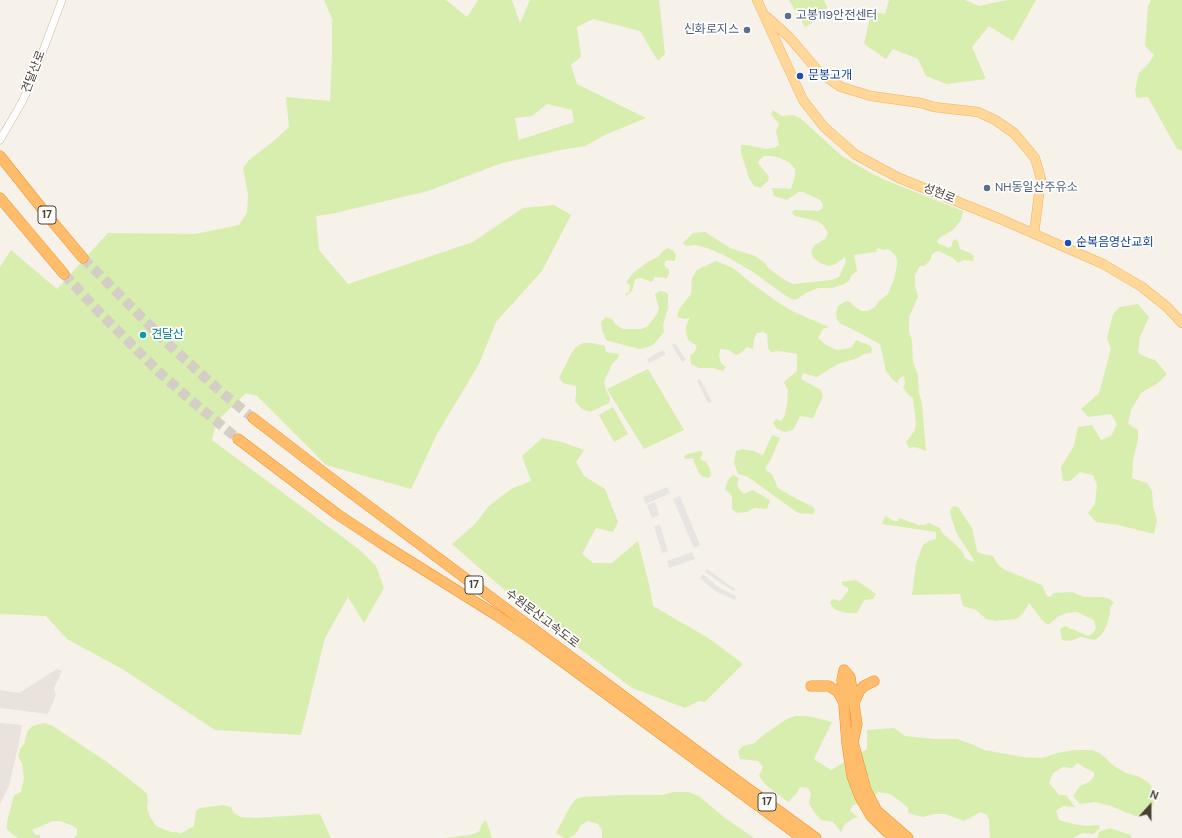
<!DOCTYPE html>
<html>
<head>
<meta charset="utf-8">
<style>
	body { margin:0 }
	#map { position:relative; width:1182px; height:838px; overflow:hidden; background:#f6f1e9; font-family:"DM Sans",sans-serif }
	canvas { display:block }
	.north { position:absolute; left:1130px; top:786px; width:40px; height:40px; -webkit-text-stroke:3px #fff; paint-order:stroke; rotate:21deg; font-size:11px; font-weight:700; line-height:16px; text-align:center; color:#4b4036 }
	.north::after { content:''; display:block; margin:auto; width:14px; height:18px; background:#4b4036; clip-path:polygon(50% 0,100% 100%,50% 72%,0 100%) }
</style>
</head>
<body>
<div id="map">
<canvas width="1182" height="838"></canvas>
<div class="north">N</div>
</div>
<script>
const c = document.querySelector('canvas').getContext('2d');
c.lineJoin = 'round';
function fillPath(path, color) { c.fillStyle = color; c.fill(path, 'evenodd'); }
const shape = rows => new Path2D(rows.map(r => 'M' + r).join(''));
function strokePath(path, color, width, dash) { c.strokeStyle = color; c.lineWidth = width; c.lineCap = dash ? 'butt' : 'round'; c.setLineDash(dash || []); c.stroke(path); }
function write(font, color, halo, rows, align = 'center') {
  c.font = font + ' "DM Sans","Noto Sans KR",sans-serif'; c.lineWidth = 3.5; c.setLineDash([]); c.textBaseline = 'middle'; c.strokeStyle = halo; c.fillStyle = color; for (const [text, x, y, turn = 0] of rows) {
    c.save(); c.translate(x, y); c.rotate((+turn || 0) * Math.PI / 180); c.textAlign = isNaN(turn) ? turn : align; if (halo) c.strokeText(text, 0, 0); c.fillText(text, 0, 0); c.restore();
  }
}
fillPath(shape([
	[57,669,62,671,54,688,56,695,48,714,0,708,0,690,19,693],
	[0,723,22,725,18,747,9,786,0,804]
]), '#e9e2dd');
fillPath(shape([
	[324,0,446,0,467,17,478,0,512,0,520,23,530,0,659,0,665,54,658,61,640,31,593,19,577,27,581,57,571,65,577,84,646,118,605,135,585,146,561,150,502,163,428,191,331,214,316,216,319,250,348,284,473,242,523,208,554,205,571,215,542,271,496,322,479,364,437,434,411,489,326,465,257,396,246,393,216,422,212,440,360,550,376,566,384,588,364,623,348,597,325,638,301,735,215,730,124,670,67,639,46,616,0,614,0,267,11,250,57,289,108,233,195,234,239,225,247,213,248,195,243,168,249,160,270,144,289,127,286,97,330,101,332,55,332,19],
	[547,104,572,110,574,122,519,140,515,118,532,116],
	[789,0,824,0,827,7,822,17,805,27],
	[889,0,965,0,979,6,1007,0,1036,0,1013,41,989,26,972,47,986,79,947,84,926,76,918,59,893,49,886,59,864,44,871,12,885,14],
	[1151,0,1182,0,1182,151,1177,149,1148,97,1137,98,1135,90,1139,73,1149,63,1154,55,1145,46,1148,6],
	[773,110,782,116,792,115,800,118,842,156,869,172,885,180,963,211,961,220,953,230,939,238,937,241,939,244,949,248,952,246,952,242,955,239,958,241,960,249,972,254,974,257,973,261,964,260,958,263,953,258,938,251,932,254,930,261,924,266,920,266,915,275,915,286,918,297,909,317,909,331,912,341,913,362,918,375,919,393,922,404,926,451,915,447,909,448,906,442,915,430,916,423,913,399,906,392,903,387,905,384,904,376,900,378,897,383,893,380,886,371,880,344,850,328,841,324,837,320,836,312,838,306,844,302,848,301,861,311,868,311,875,307,879,301,888,294,894,279,897,266,897,260,895,255,891,251,888,249,883,250,878,248,876,252,854,255,857,271,851,276,849,281,844,284,832,288,818,288,806,293,797,299,794,300,786,296,753,272,724,255,707,248,695,245,686,246,683,243,693,233,705,232,730,248,755,256,765,263,768,268,783,279,793,284,831,280,839,277,846,261,845,257,836,264,829,266,820,263,813,257,811,251,815,245,825,239,828,233,823,225,817,221,795,216,792,213,793,210,818,211,822,209,823,205,820,200,803,192,799,192,787,200,774,196,772,188,791,189,795,176,795,169,790,163,780,158,771,156,764,156,760,159,758,163,769,177,768,181,760,188,754,186,749,178,741,153,741,145,747,145,766,149,774,148,779,145,776,131,779,124,771,114],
	[667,248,673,250,676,255,675,261,666,260,664,265,669,270,669,274,667,278,655,277,652,282,641,278,635,279,632,291,626,296,626,293,629,292,630,286,629,284,626,283,633,273,649,261,658,257,662,252],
	[716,261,733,268,750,282,780,304,794,312,829,327,823,329,818,338,826,345,837,350,845,349,852,347,856,340,871,346,872,349,871,353,864,354,858,358,838,364,820,375,817,377,803,373,801,379,821,390,823,396,813,418,800,416,793,430,785,432,776,428,773,423,776,419,781,421,785,415,787,404,788,390,784,382,797,371,797,354,779,351,771,352,768,348,767,334,763,332,757,333,754,339,753,349,747,347,742,352,736,355,729,350,720,349,719,356,721,363,726,367,723,371,713,368,699,368,691,364,690,355,694,353,697,346,688,340,686,333,686,326,690,317,686,319,677,317,679,309,691,294,692,278,697,270],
	[660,291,665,292,668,294,668,308,663,325,664,332,654,344,648,347,640,349,631,347,606,340,602,330,601,322,606,317,612,319,616,325,623,329,641,329,648,326,657,314,659,309,655,294],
	[1138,304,1149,317,1140,337,1138,353,1148,358,1155,360,1167,374,1158,383,1141,393,1131,410,1128,424,1138,430,1138,439,1133,461,1132,478,1147,483,1152,491,1153,506,1157,521,1154,534,1118,525,1096,522,1088,513,1095,504,1097,485,1093,475,1080,472,1070,481,1063,481,1061,467,1074,446,1078,427,1092,425,1101,440,1111,436,1117,424,1111,414,1088,417,1081,409,1099,393,1111,349,1107,338,1113,314,1120,307],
	[583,343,592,343,605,346,606,352,619,354,618,358,612,364,604,382,606,390,610,398,609,403,590,412,582,409,575,401,576,395,576,386,563,383,559,378,571,354,576,347],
	[648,369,684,430,644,449,607,389],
	[613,407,628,434,614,442,599,415],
	[772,435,780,438,770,461,765,468,767,471,772,474,778,488,797,499,813,507,815,510,813,514,798,513,748,477,738,474,734,463,736,451,742,449,753,451,763,455],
	[542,438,562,442,584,450,576,462,584,476,605,489,618,522,613,532,596,528,582,554,593,563,612,563,638,541,650,588,653,606,710,639,743,664,705,702,699,701,685,708,632,688,524,607,452,544,474,525,489,506,511,489,531,481,522,456],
	[699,451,703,452,700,459,706,462,710,469,711,475,709,478,703,477,699,473,693,460,694,458,686,459,684,457,685,455],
	[733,475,739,478,737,484,739,489,744,494,753,490,768,499,770,500,767,509,754,508,747,512,737,513,732,509,732,496,725,489,728,480],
	[953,506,958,507,972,528,977,551,979,553,993,556,998,565,1005,570,1042,585,1047,596,1050,597,1054,593,1072,592,1084,597,1102,597,1110,599,1114,603,1110,607,1110,613,1108,621,1105,629,1101,635,1095,640,1081,637,1070,641,1062,640,1060,629,1065,626,1088,636,1093,633,1096,628,1094,620,1077,612,1067,613,1059,616,1048,625,1042,620,1029,603,1023,614,1016,619,996,621,986,619,976,610,963,606,960,594,912,595,916,564,920,553,923,545,929,541,936,539,936,532,882,524,885,516,894,521,898,521,899,518,919,525,925,525,929,523,940,528,942,533,956,545,962,551,965,558,972,562,974,561,972,557,957,534,951,517,950,511],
	[855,580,862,584,876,594,873,599,864,600,857,613,846,613,834,609,830,603,832,599,840,601,848,591,848,588,842,585,842,582],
	[796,716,808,716,832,722,814,759,831,770,867,749,867,730,894,728,905,736,934,739,957,739,974,745,984,750,1023,757,1042,758,1057,753,1075,750,1092,750,1101,754,1114,766,1126,773,1140,777,1149,783,1155,792,1154,804,1147,815,1135,816,1111,806,1095,802,1080,804,1073,796,1080,786,1089,782,1094,777,1094,772,1085,768,1078,763,1072,768,1063,767,1053,773,1049,783,1059,795,1066,795,1075,807,1063,806,1056,811,1059,820,1073,824,1086,826,1099,825,1100,828,1094,834,1082,833,1073,838,990,838,989,820,987,815,981,812,964,821,945,814,934,814,923,817,908,813,908,808,900,801,890,794,878,792,873,798,864,803,853,805,850,811,858,817,852,819,845,824,841,832,833,822,821,820,814,812,809,803,811,794,808,788,800,787,797,793,788,802,766,785,759,776,763,767,758,761,740,759,738,751,743,746,754,743,766,733,787,719],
	[45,723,53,726,107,762,142,789,147,794,148,800,147,807,150,817,156,826,171,832,182,833,194,826,196,811,200,808,223,805,231,807,234,813,241,817,255,818,320,814,331,838,74,838,77,835,77,829,73,826,60,821,53,821,32,830,36,835,40,835,40,838,18,838,12,834,7,829,7,822,14,795,21,792,24,778,22,763,18,757,20,749,24,744,28,730,33,726,39,724],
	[673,792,688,792,699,796,725,818,754,838,602,838,602,830,598,824,588,821,581,825,575,835,568,838,564,838,556,833,571,805,576,799,582,797,624,795,663,795],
	[486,820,492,838,443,838,470,835,479,832,482,824],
	[1110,828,1131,835,1132,838,1097,838,1099,832]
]), '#d8eeae');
fillPath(shape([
	[675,343,686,360,682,362,672,345],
	[663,350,666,354,649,363,647,359],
	[700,379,712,402,708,403,697,381],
	[667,487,670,493,646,504,643,497],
	[680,496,700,545,694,548,673,499],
	[655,502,659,515,652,518,647,505],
	[660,525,668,551,662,553,654,526],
	[692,552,695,559,669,568,667,561],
	[707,569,735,589,733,591,705,572],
	[703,574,718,587,736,596,735,600,715,591,700,578]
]), '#e7e4e1');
strokePath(shape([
	[83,258,168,344,220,391,253,418],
	[64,274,101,314,159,372,193,402,238,439]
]), '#d4cec5', 10, [10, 5]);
const minor = shape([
	[0,140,22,102,32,80,62,0]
]);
const major = shape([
	[757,0,803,100,824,127,856,155,899,178,998,218,1103,264,1142,287,1167,307,1182,323],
	[767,17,789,37,819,72,841,87,871,96,921,103,934,107,978,112,995,120,1014,133,1035,158,1041,179,1034,233]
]);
const highway = shape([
	[0,156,51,220,83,258],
	[0,198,64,274],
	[253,418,331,478,717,766,816,838],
	[238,439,337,514,384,545,496,615,533,640,802,838],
	[844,670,850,677,857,724,853,742,866,790,877,811,908,838],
	[844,670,842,680,847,744,852,776,860,797,871,816,886,831,896,838],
	[811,686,829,686,838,692,843,701],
	[854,703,860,690,864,686,874,681]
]);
strokePath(minor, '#c6baad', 8);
strokePath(major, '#f0b45d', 10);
strokePath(highway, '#ee912b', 11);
strokePath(minor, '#fff', 7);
strokePath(major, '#ffd799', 9);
strokePath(highway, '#ffbd6b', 10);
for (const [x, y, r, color] of [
	[788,16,4,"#5c6f8a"],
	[747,30,4,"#5c6f8a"],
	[800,76,4,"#1a4fb4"],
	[987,188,4,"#5c6f8a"],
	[1068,243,4,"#1a4fb4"],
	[143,335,4,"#0f9aa8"]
]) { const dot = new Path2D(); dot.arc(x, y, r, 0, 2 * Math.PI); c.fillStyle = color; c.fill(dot); strokePath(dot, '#fff', 1.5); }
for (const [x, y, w] of [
	[47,215,18],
	[474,585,18],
	[767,802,18]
]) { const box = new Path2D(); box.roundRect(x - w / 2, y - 9, w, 18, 3); c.fillStyle = '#fff'; c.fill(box); strokePath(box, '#4b4036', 1); }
write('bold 11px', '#4b4036', null, [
	["17",47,215],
	["17",474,585],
	["17",767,802]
]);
write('12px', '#4e5e75', '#fff', [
	["고봉119안전센터",796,16],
	["신화로지스",739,30,"right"],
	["NH동일산주유소",995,188]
], 'left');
write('12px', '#4b4036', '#fff', [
	["견달산로",34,72,-69],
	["성현로",939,194,22],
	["수원문산고속도로",542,619,37]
]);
write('12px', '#164399', '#fff', [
	["문봉고개",808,76],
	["순복음영산교회",1076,243]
], 'left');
write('12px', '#0d838f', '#fff', [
	["견달산",151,335]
], 'left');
</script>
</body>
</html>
